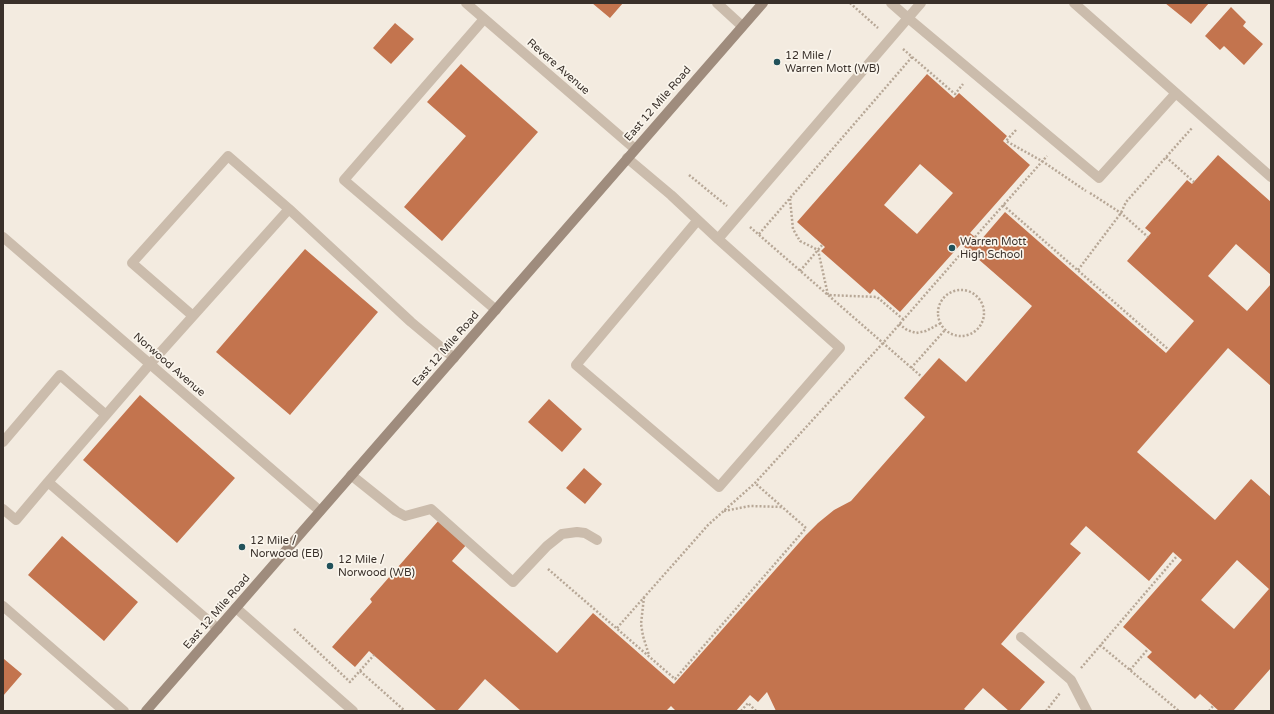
<!DOCTYPE html>
<html>
<head>
<meta charset="utf-8">
<style>
	body { margin:0 }
	#map { position:relative; width:1274px; height:714px; overflow:hidden; background:#f3ebe0; font-family:"Varela Round",sans-serif }
	canvas { display:block }
	.frame { position:absolute; inset:0; border:4px solid #39302a; pointer-events:none }
</style>
</head>
<body>
<div id="map">
<canvas width="1274" height="714"></canvas>
<div class="frame"></div>
</div>
<script>
const c = document.querySelector('canvas').getContext('2d');
c.lineJoin = 'round';
function fillPath(path, color) { c.fillStyle = color; c.fill(path, 'evenodd'); }
const shape = rows => new Path2D(rows.map(r => 'M' + r).join(''));
function strokePath(path, color, width, dash) { c.strokeStyle = color; c.lineWidth = width; c.lineCap = dash ? 'butt' : 'round'; c.setLineDash(dash || []); c.stroke(path); }
function write(font, color, halo, rows, align = 'center') {
  c.font = font + ' "Varela Round",sans-serif'; c.lineWidth = 3.5; c.setLineDash([]); c.textBaseline = 'middle'; c.strokeStyle = halo; c.fillStyle = color; for (const [text, x, y, turn = 0] of rows) {
    c.save(); c.translate(x, y); c.rotate((+turn || 0) * Math.PI / 180); c.textAlign = isNaN(turn) ? turn : align; if (halo) c.strokeText(text, 0, 0); c.fillText(text, 0, 0); c.restore();
  }
}
fillPath(shape([
	[592,3,623,3,610,18],
	[1165,3,1209,3,1191,24],
	[1231,7,1246,22,1243,26,1263,44,1244,65,1224,46,1220,50,1205,36],
	[395,23,414,39,391,64,373,48],
	[461,64,538,132,442,241,404,207,466,136,427,102],
	[927,74,954,98,959,93,1007,136,1003,141,1030,165,970,233,980,241,1005,212,1166,353,1194,321,1127,261,1151,233,1145,228,1187,180,1192,184,1218,155,1271,202,1271,275,1236,244,1208,276,1247,311,1271,284,1271,386,1228,348,1137,452,1215,520,1251,479,1271,497,1271,668,1233,711,1219,711,1200,694,1195,699,1147,657,1152,652,1123,627,1182,560,1173,552,1149,581,1086,526,1070,544,1081,553,1001,644,1045,682,1019,711,1009,711,983,688,964,709,967,711,776,711,767,692,758,702,750,695,736,711,676,711,671,706,666,711,521,711,485,679,457,711,437,711,369,651,355,667,332,647,372,602,370,599,439,520,467,544,452,561,557,653,593,613,674,684,806,535,818,523,834,510,851,501,925,417,904,398,939,358,966,382,1032,306,961,244,900,312,874,289,870,294,821,251,825,247,797,222],
	[920,164,953,193,917,234,884,205],
	[1237,560,1269,589,1234,629,1201,600],
	[305,249,378,312,290,415,216,352],
	[140,395,235,478,177,543,83,460],
	[549,399,582,429,562,452,528,422],
	[584,468,602,484,585,504,566,488],
	[62,536,138,602,104,641,28,575],
	[4,659,22,674,3,696,3,660]
]), '#c3744e');
strokePath(shape([
	[850,3,878,28],
	[903,49,955,94,963,84],
	[1016,130,1006,141,1042,161,1086,191],
	[1166,157,1194,182],
	[689,175,727,206],
	[1090,193,1121,213,1148,237],
	[790,199,793,229,800,241,818,250,828,295,877,297,904,320],
	[1003,205,1169,350],
	[750,227,922,377],
	[759,234,912,57],
	[975,237,1047,156],
	[1078,270,1121,213,1126,202,1192,128],
	[800,271,823,244],
	'938 313a23 23 0 1 1 46 0a23 23 0 1 1-46 0Z',
	[899,324,907,330,916,333,926,331,941,323],
	[911,368,945,330],
	[724,511,750,506,783,507],
	[548,569,675,679,806,528,755,483],
	[644,597,641,624,643,636,649,655],
	[617,628,708,525,755,483,883,343,966,248],
	[294,629,350,682,374,655],
	[1100,645,1179,711],
	[1081,668,1177,556],
	[1130,670,1148,649],
	[360,671,405,711],
	[741,711,748,703,756,711],
	[1046,711,1060,693],
	[1209,711,1213,706]
]), '#b7a796', 2.5, [2, 2]);
strokePath(shape([
	[717,3,742,26],
	[921,3,908,18,1099,178,1176,93],
	[1074,3,1271,177],
	[484,19,344,180,496,310],
	[627,158,671,195,718,239,908,18,891,3],
	[697,221,576,365,719,487,840,348,718,239],
	[193,316,132,263,228,156,289,209],
	[3,442,60,375,106,415],
	[351,475,396,511,405,516,431,509,513,582,547,546,562,534,577,532,585,533,597,540],
	[3,509,16,520,48,482],
	[3,606,124,711],
	[236,608,353,711],
	[218,629,48,482,150,364,289,209,411,322,454,358],
	[1021,637,1071,680,1087,711]
]), '#cbbcac', 10);
strokePath(shape([
	[466,3,635,149],
	[3,237,320,511]
]), '#cbbcac', 10);
strokePath(shape([
	[146,711,763,3]
]), '#9f8c7d', 10);
for (const [x, y, r, color] of [
	[777,62,4,"#21515a"],
	[952,248,4,"#21515a"],
	[242,547,4,"#21515a"],
	[330,566,4,"#21515a"]
]) { const dot = new Path2D(); dot.arc(x, y, r, 0, 2 * Math.PI); c.fillStyle = color; c.fill(dot); strokePath(dot, '#faf5ec', 1.5); }
write('11px', '#39302a', '#faf5ec', [
	["12 Mile /",785,56],
	["Warren Mott (WB)",785,69],
	["Warren Mott",960,242],
	["High School",960,255],
	["12 Mile /",250,541],
	["Norwood (EB)",250,554],
	["12 Mile /",338,560],
	["Norwood (WB)",338,573]
], 'left');
write('11px', '#39302a', '#faf5ec', [
	["Revere Avenue",558,67,41],
	["East 12 Mile Road",658,104,-49],
	["East 12 Mile Road",446,349,-49],
	["Norwood Avenue",169,365,41],
	["East 12 Mile Road",217,612,-49]
]);
</script>
</body>
</html>
